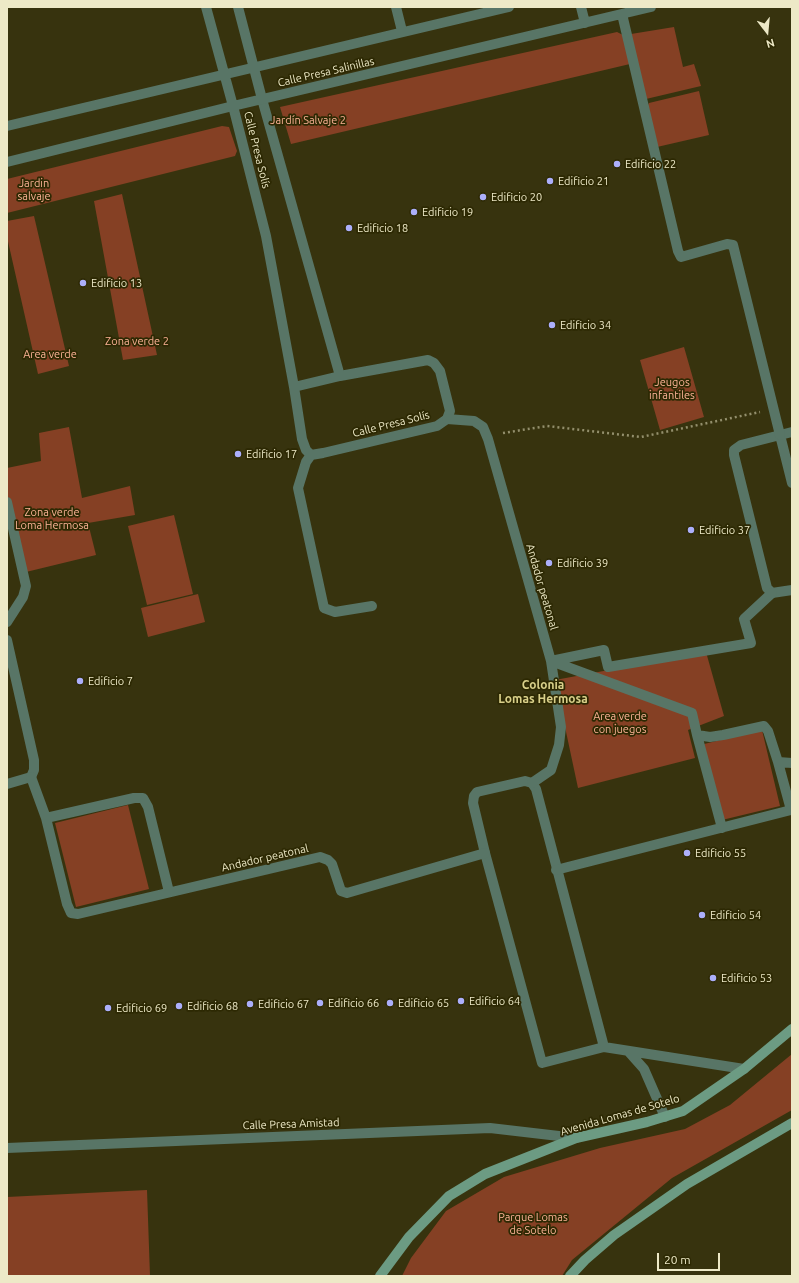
<!DOCTYPE html>
<html>
<head>
<meta charset="utf-8">
<style>
	body { margin:0 }
	#map { position:relative; width:799px; height:1283px; overflow:hidden; background:#37330e; font-family:Ubuntu,sans-serif }
	canvas { display:block }
	.frame { position:absolute; inset:0; border:8px solid #ede9c7; pointer-events:none }
	.north { position:absolute; left:747px; top:12px; width:40px; height:40px; -webkit-text-stroke:3px #2d2903; paint-order:stroke; rotate:164deg; font-size:11px; font-weight:700; line-height:16px; text-align:center; color:#ede9c7 }
	.north::after { content:''; display:block; margin:auto; width:14px; height:18px; background:#ede9c7; clip-path:polygon(50% 0,100% 100%,50% 72%,0 100%) }
	.scale { position:absolute; left:657px; top:1253px; width:63px; height:18px; box-sizing:border-box; border:2px solid #ede9c7; border-top:0; padding-left:5px; font-size:12px; line-height:14px; white-space:nowrap; color:#ede9c7; -webkit-text-stroke:3px #2d2903; paint-order:stroke }
</style>
</head>
<body>
<div id="map">
<canvas width="799" height="1283"></canvas>
<div class="frame"></div>
<div class="north">N</div>
<div class="scale">20 m</div>
</div>
<script>
const c = document.querySelector('canvas').getContext('2d');
c.lineJoin = 'round';
function fillPath(path, color) { c.fillStyle = color; c.fill(path, 'evenodd'); }
const shape = rows => new Path2D(rows.map(r => 'M' + r).join(''));
function strokePath(path, color, width, dash) { c.strokeStyle = color; c.lineWidth = width; c.lineCap = dash ? 'butt' : 'round'; c.setLineDash(dash || []); c.stroke(path); }
function write(font, color, halo, rows, align = 'center') {
  c.font = font + ' Ubuntu,sans-serif'; c.lineWidth = 3.5; c.setLineDash([]); c.textBaseline = 'middle'; c.strokeStyle = halo; c.fillStyle = color; for (const [text, x, y, turn = 0] of rows) {
    c.save(); c.translate(x, y); c.rotate((+turn || 0) * Math.PI / 180); c.textAlign = isNaN(turn) ? turn : align; if (halo) c.strokeText(text, 0, 0); c.fillText(text, 0, 0); c.restore();
  }
}
fillPath(shape([
	[674,27,683,67,694,64,701,86,646,99,631,34],
	[617,32,623,35,630,64,291,144,280,107],
	[699,91,709,135,657,147,647,107,649,103],
	[222,126,229,127,237,151,235,156,7,213,7,179],
	[122,194,157,355,123,360,94,201],
	[34,216,69,366,38,374,7,237,7,221],
	[684,347,704,417,660,430,640,360],
	[69,427,82,498,130,486,135,515,88,523,96,555,26,572,7,493,7,468,41,461,39,433],
	[174,515,193,594,147,605,128,526],
	[198,594,205,622,148,637,141,608],
	[706,652,724,716,688,730,695,758,578,788,555,680],
	[762,730,780,806,722,820,704,744],
	[128,805,149,889,76,907,55,823],
	[792,1054,792,1110,672,1178,572,1260,562,1276,402,1276,411,1258,446,1211,504,1177,600,1148,685,1129,730,1105],
	[147,1190,150,1276,7,1276,7,1197]
]), '#854024');
strokePath(shape([
	[503,433,547,426,641,437,760,412]
]), '#938f6c', 2.5, [2, 3]);
strokePath(shape([
	[233,106,266,236,294,387,302,439,306,450,311,455,323,453,437,426,447,419,450,411,440,371,434,363,428,360,340,376,262,99],
	[294,387,340,376],
	[792,432,741,445,734,450,734,455,767,588,772,593,792,590],
	[780,435,792,483],
	[311,455,306,462,298,488,324,608,335,612,372,606],
	[7,640,34,760,34,770,31,777,7,784],
	[604,1047,536,789,532,783,525,781,477,792,474,796,473,803,485,853,542,1063,604,1047,744,1069],
	[628,1051,644,1069,665,1117]
]), '#587566', 10);
strokePath(shape([
	[206,7,233,106],
	[238,7,262,99],
	[396,7,402,31],
	[581,7,585,23],
	[622,14,678,251,681,257,727,244,733,245,780,435],
	[7,126,509,7],
	[7,162,233,106,651,7],
	[447,419,474,421,483,427,488,439,551,661,561,727,559,745,551,770,532,783],
	[7,502,26,586,23,597,7,622],
	[772,593,744,619,751,643,608,667,604,650,551,661,692,713,697,735,710,737,723,735,764,726,768,731,778,762,792,763],
	[697,735,722,828],
	[31,777,46,818,67,904,71,913,78,914,320,857,328,860,332,864,341,891,347,893,485,853],
	[46,818,134,798,143,798,148,807,169,892],
	[556,870,791,810,778,762],
	[7,1148,490,1128,576,1138]
]), '#587566', 10);
strokePath(shape([
	[380,1276,409,1237,449,1196,485,1174,576,1138,647,1122,683,1111,744,1069,792,1029],
	[570,1276,585,1260,614,1235,687,1184,792,1123]
]), '#6c9b83', 10);
for (const [x, y, r, color] of [
	[617,164,4,"#acaffb"],
	[550,181,4,"#acaffb"],
	[483,197,4,"#acaffb"],
	[414,212,4,"#acaffb"],
	[349,228,4,"#acaffb"],
	[83,283,4,"#acaffb"],
	[552,325,4,"#acaffb"],
	[238,454,4,"#acaffb"],
	[691,530,4,"#acaffb"],
	[549,563,4,"#acaffb"],
	[80,681,4,"#acaffb"],
	[687,853,4,"#acaffb"],
	[702,915,4,"#acaffb"],
	[713,978,4,"#acaffb"],
	[461,1001,4,"#acaffb"],
	[320,1003,4,"#acaffb"],
	[390,1003,4,"#acaffb"],
	[250,1004,4,"#acaffb"],
	[179,1006,4,"#acaffb"],
	[108,1008,4,"#acaffb"]
]) { const dot = new Path2D(); dot.arc(x, y, r, 0, 2 * Math.PI); c.fillStyle = color; c.fill(dot); strokePath(dot, '#2d2903', 1.5); }
write('11px', '#ede9c7', '#2d2903', [
	["Calle Presa Salinillas",326,72,-13],
	["Calle Presa Solís",257,150,76],
	["Calle Presa Solís",391,424,-14],
	["Andador peatonal",542,587,74],
	["Andador peatonal",265,858,-13],
	["Avenida Lomas de Sotelo",620,1115,-16],
	["Calle Presa Amistad",291,1124,-2]
]);
write('11px', '#fcb296', '#2d2903', [
	["Jardín Salvaje 2",308,120],
	["Jardin",34,183],
	["salvaje",34,196],
	["Zona verde 2",137,341],
	["Area verde",50,354],
	["Jeugos",672,382],
	["infantiles",672,395],
	["Zona verde",52,512],
	["Loma Hermosa",52,525],
	["Area verde",620,716],
	["con juegos",620,729],
	["Parque Lomas",533,1217],
	["de Sotelo",533,1230]
]);
write('11px', '#ede9c7', '#2d2903', [
	["Edificio 22",625,164],
	["Edificio 21",558,181],
	["Edificio 20",491,197],
	["Edificio 19",422,212],
	["Edificio 18",357,228],
	["Edificio 13",91,283],
	["Edificio 34",560,325],
	["Edificio 17",246,454],
	["Edificio 37",699,530],
	["Edificio 39",557,563],
	["Edificio 7",88,681],
	["Edificio 55",695,853],
	["Edificio 54",710,915],
	["Edificio 53",721,978],
	["Edificio 64",469,1001],
	["Edificio 66",328,1003],
	["Edificio 65",398,1003],
	["Edificio 67",258,1004],
	["Edificio 68",187,1006],
	["Edificio 69",116,1008]
], 'left');
write('bold 12px', '#d9d08a', '#2d2903', [
	["Colonia",543,685],
	["Lomas Hermosa",543,699]
]);
</script>
</body>
</html>
